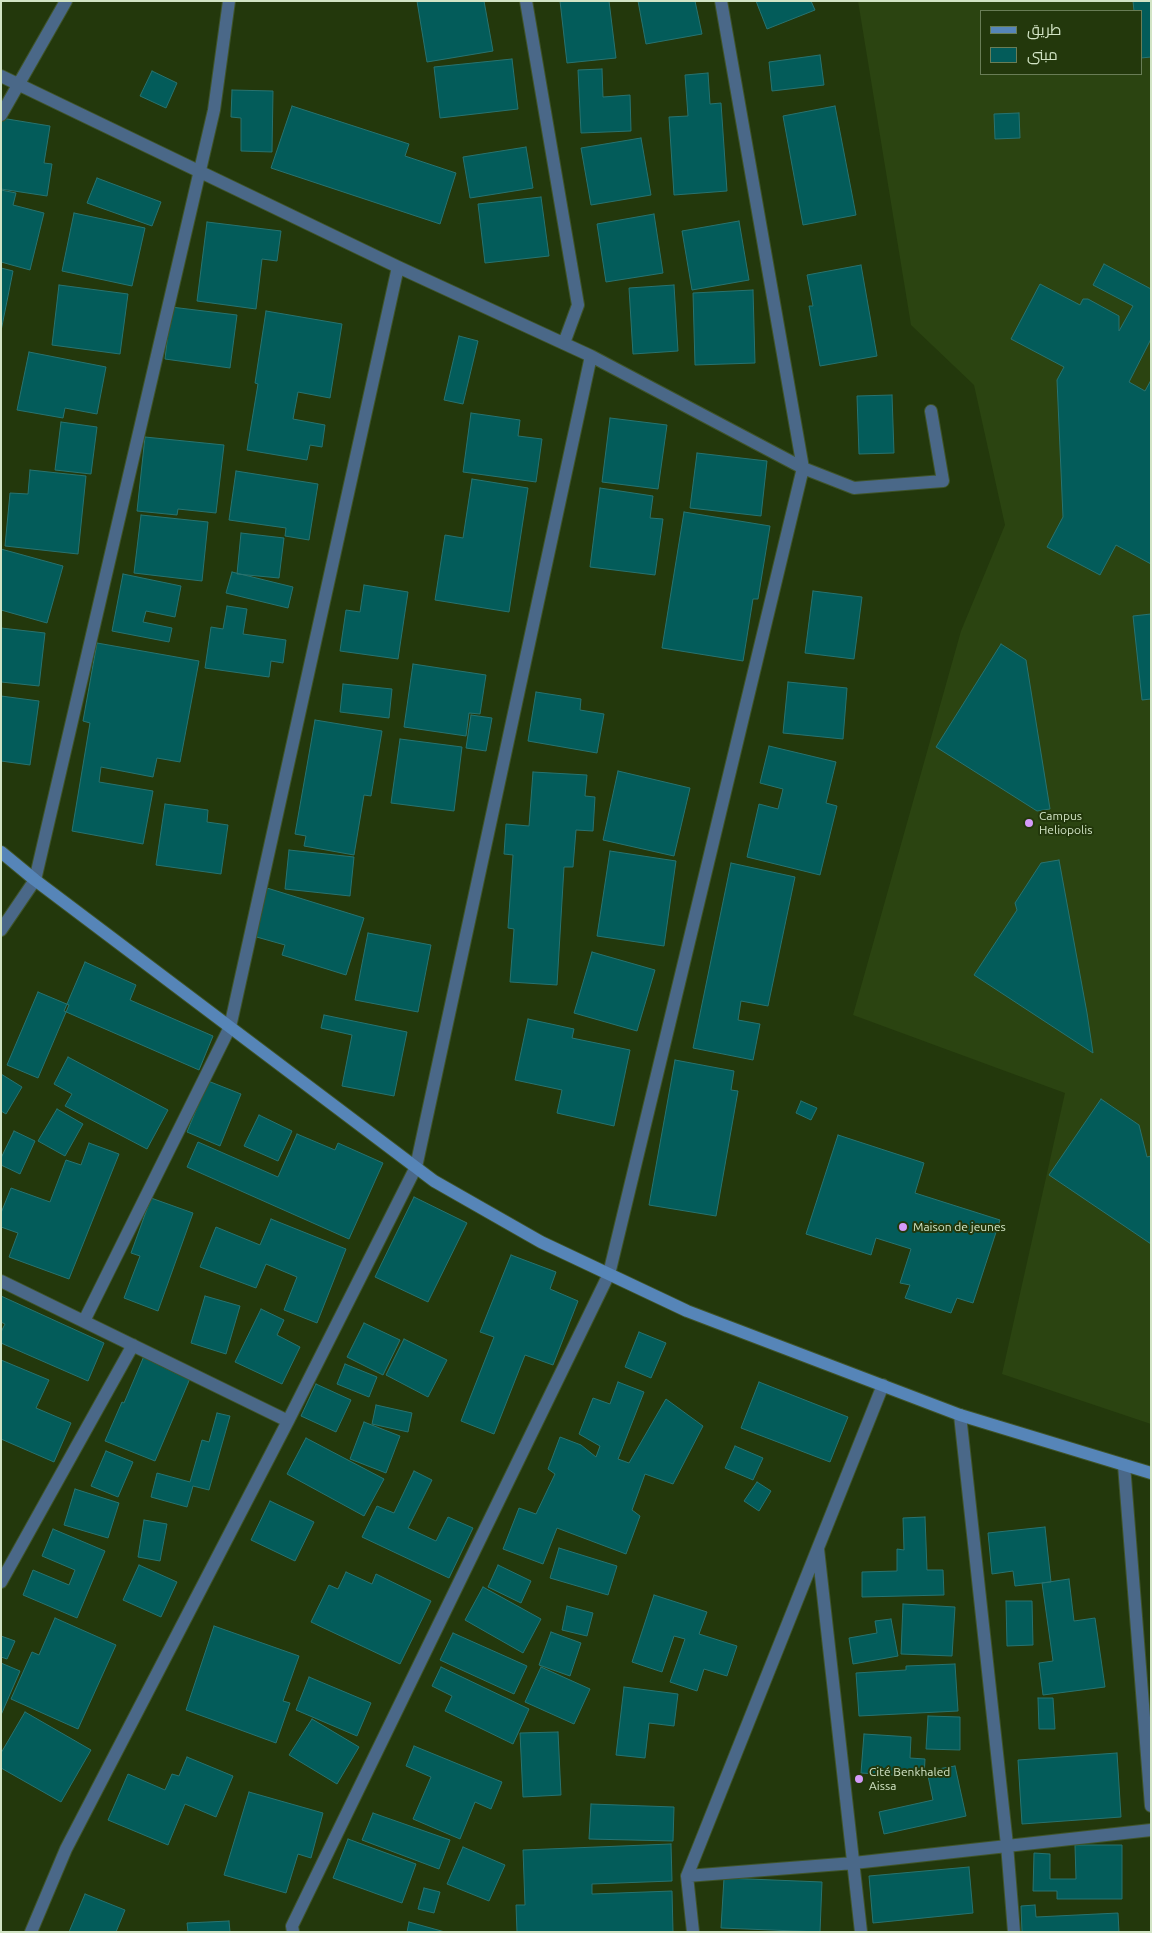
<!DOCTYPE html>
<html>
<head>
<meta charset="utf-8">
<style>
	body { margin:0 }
	#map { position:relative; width:1152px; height:1933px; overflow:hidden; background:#23380c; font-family:Ubuntu,Cairo,sans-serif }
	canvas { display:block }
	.frame { position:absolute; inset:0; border:2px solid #d2e4c5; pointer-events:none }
	.legend { position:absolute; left:980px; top:10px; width:162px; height:65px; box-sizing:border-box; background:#23380c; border:1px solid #697d56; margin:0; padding:6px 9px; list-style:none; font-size:15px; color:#d2e4c5 }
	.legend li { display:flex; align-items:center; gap:10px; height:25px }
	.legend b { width:25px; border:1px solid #697d56 }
</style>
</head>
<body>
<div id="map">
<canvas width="1152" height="1933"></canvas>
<div class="frame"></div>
<ul class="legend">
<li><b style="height:6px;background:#5685b8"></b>طريق</li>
<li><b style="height:14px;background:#035c5a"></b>مبنى</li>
</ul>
</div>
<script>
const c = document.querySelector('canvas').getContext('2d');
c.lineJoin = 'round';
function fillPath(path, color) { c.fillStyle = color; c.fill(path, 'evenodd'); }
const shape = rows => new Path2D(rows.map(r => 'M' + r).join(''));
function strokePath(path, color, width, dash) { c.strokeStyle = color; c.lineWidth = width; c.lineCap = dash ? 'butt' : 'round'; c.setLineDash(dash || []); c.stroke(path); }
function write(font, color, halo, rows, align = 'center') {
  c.font = font + ' Ubuntu,sans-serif'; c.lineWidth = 4; c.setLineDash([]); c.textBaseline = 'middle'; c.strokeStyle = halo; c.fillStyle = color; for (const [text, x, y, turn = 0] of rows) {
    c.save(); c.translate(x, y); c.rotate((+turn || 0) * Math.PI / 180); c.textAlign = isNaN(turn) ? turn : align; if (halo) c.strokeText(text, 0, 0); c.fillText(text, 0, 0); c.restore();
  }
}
fillPath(shape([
	[858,1,1151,1,1151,1424,1002,1374,1065,1093,853,1015,961,631,1005,525,974,385,911,325],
	[981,11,1141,11,1141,74,981,74]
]), '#2b4411');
const building = shape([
	[417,1,484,1,493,51,427,62,417,1],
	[560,1,609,1,616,58,567,63,560,1],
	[638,1,695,1,702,34,646,44,638,1],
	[756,1,811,1,815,10,767,29,756,1],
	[1133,1,1151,1,1151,57,1141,58,1141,11,1134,11,1133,1],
	[820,55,824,85,772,91,769,62,820,55],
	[512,59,518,109,440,118,434,67,512,59],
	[602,69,603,97,630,95,631,131,581,133,578,70,602,69],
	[152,71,177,83,166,108,140,96,152,71],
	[708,73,710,104,721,103,727,191,674,195,669,117,688,116,685,75,708,73],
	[232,90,273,91,272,152,241,151,241,118,231,117,232,90],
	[292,106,409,144,405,156,456,173,440,224,271,168,292,106],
	[835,106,856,215,803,225,783,116,835,106],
	[1019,113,1020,138,995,139,994,114,1019,113],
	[1,118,50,126,44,163,52,164,47,196,1,189,1,118],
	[641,138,651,195,591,205,581,148,641,138],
	[526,147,533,188,470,198,463,157,526,147],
	[97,178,161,202,152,226,87,203,97,178],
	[1,190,16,193,13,205,44,213,30,270,1,262,1,190],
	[541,197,549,256,485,263,478,204,541,197],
	[74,213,145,228,132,286,62,271,74,213],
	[654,214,663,273,606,282,597,224,654,214],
	[739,221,749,280,692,290,682,231,739,221],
	[207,222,281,231,277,261,262,259,256,309,197,301,207,222],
	[1104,264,1151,289,1151,339,1129,382,1145,391,1151,380,1151,564,1116,545,1100,575,1047,547,1063,517,1057,380,1064,367,1011,339,1040,284,1080,305,1083,299,1088,299,1119,316,1119,331,1133,306,1093,285,1104,264],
	[861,265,877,356,820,366,809,306,813,306,807,275,861,265],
	[1,268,13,271,1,331,1,268],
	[59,285,128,294,120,354,52,345,59,285],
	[674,285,678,351,633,354,629,288,674,285],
	[753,290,755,363,695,365,693,293,753,290],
	[171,307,237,315,230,368,165,359,171,307],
	[266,311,342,324,330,398,298,392,293,419,325,425,322,447,310,445,307,460,247,450,258,384,255,383,266,311],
	[459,336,478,341,463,404,444,400,459,336],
	[29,352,106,367,97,414,65,408,63,418,17,410,29,352],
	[892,395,894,453,859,454,857,396,892,395],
	[471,413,520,420,518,436,542,439,536,482,463,472,471,413],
	[610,418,667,425,658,489,602,482,610,418],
	[61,422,97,427,91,474,55,470,61,422],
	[145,437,224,445,216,513,178,509,177,515,137,511,145,437],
	[697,453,767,461,761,516,690,508,697,453],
	[30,470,86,476,78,554,5,546,10,493,28,494,30,470],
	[236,471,318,484,309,540,285,536,286,528,229,520,236,471],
	[472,479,528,488,509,612,435,600,445,535,463,538,472,479],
	[600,488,653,496,650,518,663,519,655,575,590,567,600,488],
	[684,512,770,526,758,599,753,599,743,661,662,648,684,512],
	[141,515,208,522,202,581,134,573,141,515],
	[241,533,284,538,279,578,237,574,241,533],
	[1,549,63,566,47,623,1,610,1,549],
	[232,572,293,587,288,608,226,593,232,572],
	[123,574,181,586,175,617,146,611,143,622,172,628,169,642,112,631,123,574],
	[364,585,408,592,398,659,340,651,346,610,360,612,364,585],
	[813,591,862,597,854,659,805,653,813,591],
	[227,606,247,609,243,634,286,640,283,663,271,661,269,677,205,668,211,627,223,629,227,606],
	[1151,614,1151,699,1142,700,1133,616,1151,614],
	[1,628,45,633,39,686,1,682,1,628],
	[97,643,199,661,180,762,157,758,153,777,101,767,99,782,153,791,143,844,72,831,90,723,83,721,97,643],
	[1001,644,1026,660,1050,809,1037,811,936,747,1001,644],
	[413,664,486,675,480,714,469,713,466,736,404,727,413,664],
	[788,682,847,688,843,739,783,733,788,682],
	[343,684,392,689,389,718,340,712,343,684],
	[536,692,581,699,580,710,604,714,597,753,528,741,536,692],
	[1,696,39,701,30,765,1,761,1,696],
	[471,715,492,718,486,751,466,748,471,715],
	[315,720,382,731,371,796,364,795,354,855,304,846,306,836,295,834,315,720],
	[400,739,462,747,454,811,391,803,400,739],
	[769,746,836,762,826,803,837,806,820,875,747,857,759,804,778,809,783,789,760,783,769,746],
	[618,771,690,788,674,856,603,840,618,771],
	[533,772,587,775,585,796,595,797,593,831,576,830,573,867,564,867,557,985,510,982,514,929,508,928,513,855,504,854,506,824,529,826,533,772],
	[165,804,208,810,207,822,228,825,221,874,156,865,165,804],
	[289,850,354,857,350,896,285,889,289,850],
	[610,851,676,861,664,946,597,936,610,851],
	[1059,860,1087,1013,1093,1053,974,975,1017,910,1015,903,1041,863,1059,860],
	[731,863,795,877,768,1006,741,1001,738,1020,760,1024,753,1060,693,1048,731,863],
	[267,888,364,918,346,975,282,955,285,945,253,936,267,888],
	[368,933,431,945,418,1012,355,1000,368,933],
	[592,952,655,970,637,1031,574,1013,592,952],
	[85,962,136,985,130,1000,213,1036,199,1070,64,1011,85,962],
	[38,992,69,1005,38,1078,7,1065,38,992],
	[324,1015,407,1032,394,1096,342,1086,352,1035,321,1028,324,1015],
	[528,1019,574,1029,572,1038,630,1050,614,1126,557,1113,562,1090,515,1080,528,1019],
	[68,1057,168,1110,147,1149,65,1106,72,1094,54,1084,68,1057],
	[675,1060,734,1071,731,1090,738,1091,716,1216,649,1205,675,1060],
	[1,1074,22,1087,6,1114,1,1111,1,1074],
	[208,1081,241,1094,220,1146,187,1132,208,1081],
	[1101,1099,1139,1125,1147,1157,1151,1156,1151,1244,1049,1175,1101,1099],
	[801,1101,817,1108,811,1120,796,1113,801,1101],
	[57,1109,83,1124,65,1156,38,1141,57,1109],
	[259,1115,292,1131,278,1161,244,1146,259,1115],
	[14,1131,35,1141,20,1174,1,1165,1,1158,14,1131],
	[297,1134,335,1150,338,1143,383,1163,349,1239,187,1167,198,1142,278,1177,297,1134],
	[838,1135,924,1163,915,1193,1000,1220,973,1303,957,1298,951,1313,905,1298,910,1285,900,1283,911,1249,876,1238,871,1255,806,1234,838,1135],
	[89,1143,119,1154,69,1279,9,1257,18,1233,1,1227,1,1213,11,1188,50,1202,66,1160,81,1165,89,1143],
	[414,1197,467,1223,428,1302,375,1277,414,1197],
	[151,1198,193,1213,158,1311,124,1298,140,1256,131,1253,151,1198],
	[271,1219,346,1249,317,1323,284,1310,297,1277,266,1264,256,1288,200,1267,216,1227,260,1245,271,1219],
	[511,1255,556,1272,550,1289,578,1301,553,1365,525,1355,494,1434,461,1421,494,1337,480,1332,511,1255],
	[1,1296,104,1343,88,1381,1,1343,1,1332,5,1324,1,1322,1,1296],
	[205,1296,240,1306,226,1354,191,1343,205,1296],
	[261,1309,284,1320,277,1335,300,1347,282,1384,235,1362,261,1309],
	[364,1323,400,1340,383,1375,347,1357,364,1323],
	[639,1332,666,1343,651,1378,625,1367,639,1332],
	[404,1339,447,1360,428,1397,386,1375,404,1339],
	[147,1349,194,1369,155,1461,105,1441,122,1402,124,1403,147,1349],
	[1,1360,49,1380,36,1408,71,1423,54,1462,1,1439,1,1360],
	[345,1364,377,1377,369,1397,337,1384,345,1364],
	[618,1382,644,1392,618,1459,629,1463,666,1399,703,1426,673,1484,645,1474,632,1510,640,1516,626,1554,557,1528,543,1564,503,1549,519,1508,536,1514,555,1474,548,1469,560,1437,581,1445,596,1457,600,1446,579,1434,593,1398,610,1404,618,1382],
	[759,1382,848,1417,830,1462,741,1428,759,1382],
	[316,1384,351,1400,336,1432,301,1416,316,1384],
	[376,1405,412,1413,408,1432,372,1424,376,1405],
	[217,1413,230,1416,209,1490,193,1486,187,1507,151,1497,157,1473,190,1482,202,1440,209,1442,217,1413],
	[364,1422,400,1436,386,1473,350,1459,364,1422],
	[306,1438,384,1479,364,1516,287,1474,306,1438],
	[735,1446,763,1458,753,1480,725,1468,735,1446],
	[106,1451,133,1462,118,1497,91,1486,106,1451],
	[414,1471,432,1480,408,1528,436,1541,448,1517,473,1528,449,1578,362,1537,377,1506,394,1513,414,1471],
	[757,1482,771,1491,759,1511,744,1501,757,1482],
	[75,1489,119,1503,108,1538,64,1525,75,1489],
	[270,1501,314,1522,295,1561,251,1540,270,1501],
	[925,1517,927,1570,943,1570,944,1595,862,1597,862,1572,897,1571,897,1549,904,1550,903,1518,925,1517],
	[144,1520,167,1524,160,1561,138,1557,144,1520],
	[1045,1527,1051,1582,1015,1586,1013,1571,992,1574,988,1533,1045,1527],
	[53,1529,105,1551,77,1618,23,1595,33,1570,69,1585,75,1570,42,1556,53,1529],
	[559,1548,617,1566,608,1595,550,1578,559,1548],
	[139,1565,177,1582,161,1617,123,1600,139,1565],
	[498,1565,531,1581,521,1603,488,1587,498,1565],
	[346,1572,372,1584,376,1574,431,1601,400,1664,311,1622,329,1585,338,1589,346,1572],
	[1069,1579,1074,1621,1095,1618,1105,1687,1043,1695,1039,1663,1053,1661,1042,1583,1069,1579],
	[483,1587,541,1619,523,1653,465,1620,483,1587],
	[654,1595,707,1612,699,1634,737,1646,727,1676,704,1669,697,1691,670,1682,685,1639,674,1636,662,1672,632,1662,654,1595],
	[1006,1601,1032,1601,1033,1645,1007,1646,1006,1601],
	[903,1604,955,1607,952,1656,901,1654,903,1604],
	[567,1606,593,1613,587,1636,562,1630,567,1606],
	[55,1618,116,1645,78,1729,11,1699,32,1652,39,1655,55,1618],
	[891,1619,898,1656,853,1664,849,1638,877,1633,875,1621,891,1619],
	[214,1626,299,1656,283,1701,290,1703,276,1743,186,1710,214,1626],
	[551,1632,581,1643,570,1676,539,1665,551,1632],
	[453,1633,527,1666,514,1694,440,1660,453,1633],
	[1,1636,15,1641,7,1659,1,1657,1,1636],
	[1,1663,20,1671,1,1715,1,1663],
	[955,1664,958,1711,859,1716,856,1673,906,1670,906,1666,955,1664],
	[441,1667,529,1709,513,1744,445,1711,452,1696,432,1686,441,1667],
	[541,1667,590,1689,574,1724,525,1702,541,1667],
	[309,1677,371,1703,357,1736,296,1710,309,1677],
	[624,1687,678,1694,674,1726,649,1723,645,1758,616,1755,624,1687],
	[1038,1698,1053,1698,1055,1729,1039,1729,1038,1698],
	[25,1712,91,1750,61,1802,1,1768,1,1753,25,1712],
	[928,1716,960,1717,960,1750,926,1749,928,1716],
	[312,1719,359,1747,337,1784,289,1755,312,1719],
	[558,1732,561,1795,523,1797,520,1733,558,1732],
	[864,1734,911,1737,910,1758,925,1759,924,1777,861,1773,864,1734],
	[414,1746,502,1782,491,1809,475,1802,460,1839,413,1819,431,1777,406,1766,414,1746],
	[1117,1753,1121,1817,1022,1824,1018,1760,1117,1753],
	[187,1757,233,1776,216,1817,185,1804,168,1845,108,1820,128,1774,165,1790,172,1774,179,1776,187,1757],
	[955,1766,966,1816,884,1834,879,1812,933,1800,927,1771,955,1766],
	[249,1792,323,1813,311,1858,298,1854,286,1893,224,1875,249,1792],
	[591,1804,674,1807,673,1841,589,1839,591,1804],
	[373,1813,450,1840,439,1869,362,1840,373,1813],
	[348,1839,416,1864,402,1903,333,1878,348,1839],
	[671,1844,672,1881,592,1884,592,1894,672,1891,673,1932,517,1932,516,1905,525,1905,523,1850,671,1844],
	[1075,1845,1122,1845,1122,1899,1057,1899,1057,1891,1033,1891,1034,1853,1050,1854,1050,1879,1076,1879,1075,1845],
	[463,1847,505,1865,489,1901,447,1884,463,1847],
	[969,1867,973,1913,873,1923,869,1876,969,1867],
	[724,1878,822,1882,820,1932,721,1928,724,1878],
	[424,1888,440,1892,434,1913,418,1909,424,1888],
	[85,1894,125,1910,116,1932,69,1932,85,1894],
	[1035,1905,1036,1917,1118,1913,1119,1932,1022,1932,1021,1906,1035,1905],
	[229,1921,230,1932,188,1932,187,1923,229,1921],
	[409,1922,445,1932,407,1932,409,1922]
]);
fillPath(building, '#035c5a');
strokePath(building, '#287370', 1);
const minor = shape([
	[526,1,578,305,564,343],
	[1,76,398,267,591,356,803,468,854,488,943,481,931,411],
	[1,115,66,1],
	[1,930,35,880,214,110,229,1],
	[1,1281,288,1421],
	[84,1321,230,1027,398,267],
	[960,1415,1007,1845,1014,1932],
	[1124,1465,1151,1806],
	[818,1549,861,1932],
	[1,1582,133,1345],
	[687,1876,854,1863,1151,1830],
	[31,1932,66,1849,288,1421,416,1167,591,356],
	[293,1932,292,1926,609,1274,803,468,721,1],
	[693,1932,687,1876,883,1385]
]);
const secondary = shape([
	[1,852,35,880,434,1181,541,1242,687,1311,960,1415,1151,1473]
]);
strokePath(minor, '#3f542a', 14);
strokePath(secondary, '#3f542a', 14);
strokePath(minor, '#4a6888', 12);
strokePath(secondary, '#5685b8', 12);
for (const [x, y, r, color] of [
	[1029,823,5,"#d59bfa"],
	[903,1227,5,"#d59bfa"],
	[859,1779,5,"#d59bfa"]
]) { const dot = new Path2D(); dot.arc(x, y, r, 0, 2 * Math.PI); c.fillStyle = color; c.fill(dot); strokePath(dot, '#23380c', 2); }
write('12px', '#d2e4c5', '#23380c', [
	["Campus",1039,816],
	["Heliopolis",1039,830],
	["Maison de jeunes",913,1227],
	["Cité Benkhaled",869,1772],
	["Aissa",869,1786]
], 'left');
</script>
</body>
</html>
